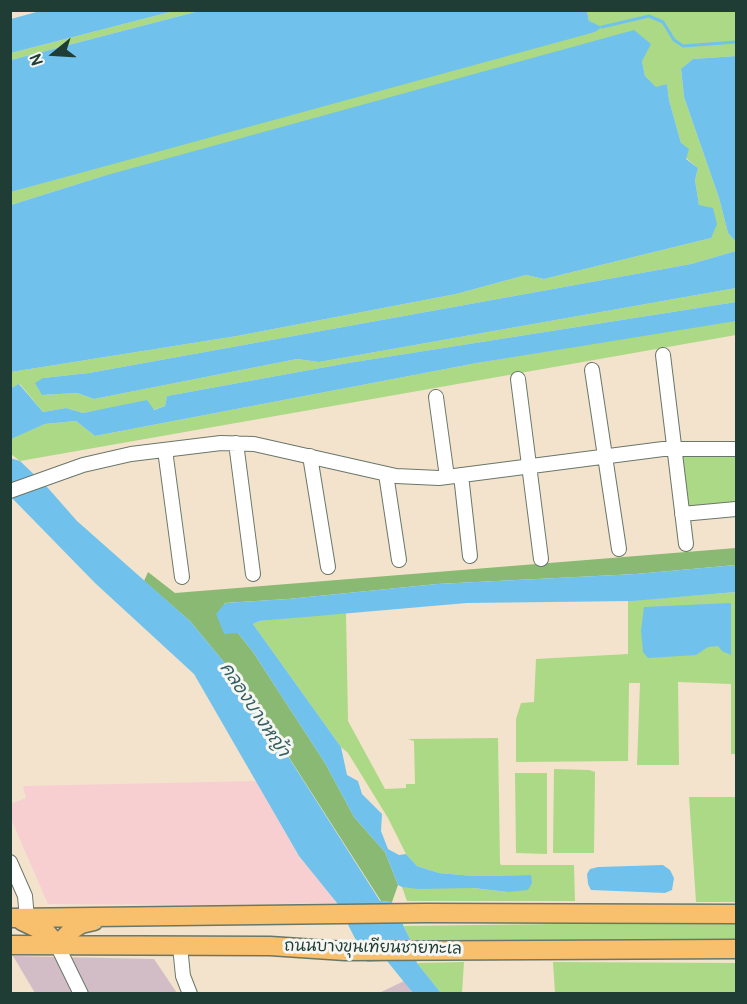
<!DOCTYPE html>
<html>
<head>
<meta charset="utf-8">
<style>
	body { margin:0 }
	#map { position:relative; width:747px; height:1004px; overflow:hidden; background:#f3e3cc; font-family:Pangolin,sans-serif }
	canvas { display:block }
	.frame { position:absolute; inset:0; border:12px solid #1f3d34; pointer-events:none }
	.north { position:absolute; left:24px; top:24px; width:60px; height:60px; -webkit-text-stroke:4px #f6f6f2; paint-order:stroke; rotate:252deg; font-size:16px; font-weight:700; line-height:24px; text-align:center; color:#1f3d34 }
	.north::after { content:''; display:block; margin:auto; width:21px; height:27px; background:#1f3d34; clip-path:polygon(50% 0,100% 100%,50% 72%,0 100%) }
</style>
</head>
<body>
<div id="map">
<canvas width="747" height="1004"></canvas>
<div class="frame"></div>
<div class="north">N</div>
</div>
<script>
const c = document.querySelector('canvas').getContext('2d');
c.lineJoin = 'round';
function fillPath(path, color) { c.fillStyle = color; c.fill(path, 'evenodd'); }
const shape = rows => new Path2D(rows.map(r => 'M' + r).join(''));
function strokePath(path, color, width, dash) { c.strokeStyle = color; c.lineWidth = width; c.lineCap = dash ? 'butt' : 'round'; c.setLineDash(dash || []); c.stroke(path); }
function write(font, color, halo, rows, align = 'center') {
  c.font = font + ' Pangolin,"Playpen Sans Thai",sans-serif'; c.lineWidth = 6; c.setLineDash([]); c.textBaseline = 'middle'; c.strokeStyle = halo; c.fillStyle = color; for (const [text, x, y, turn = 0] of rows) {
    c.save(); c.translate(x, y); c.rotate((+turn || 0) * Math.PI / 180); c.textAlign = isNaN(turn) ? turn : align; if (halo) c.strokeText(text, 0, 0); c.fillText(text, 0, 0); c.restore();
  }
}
fillPath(shape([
	[256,781,299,856,337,903,210,905,48,904,11,819,10,804,26,798,23,786]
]), '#f7cfd1');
fillPath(shape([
	[13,956,154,959,177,993,35,993],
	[404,981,413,993,377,994]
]), '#d2bdc6');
fillPath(shape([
	[174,11,199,11,11,60,11,53],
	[587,11,736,11,736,56,693,59,681,70,684,97,719,198,728,233,736,242,736,251,691,264,89,373,43,378,43,395,77,393,94,399,297,359,319,362,736,288,736,302,348,363,167,396,165,406,153,410,106,409,83,413,66,408,43,412,20,384,11,388,11,372,237,336,456,294,526,275,544,279,711,238,699,205,695,180,698,168,686,158,681,143,669,100,667,84,656,88,645,76,642,61,100,177,11,205,11,192,321,105,589,21],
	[726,321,736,321,736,335,20,461,11,454,10,439,45,424,76,421,95,436,477,363],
	[680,454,736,456,736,505,685,510],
	[736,592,736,754,731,754,731,684,678,682,679,765,637,765,640,683,629,683,628,761,516,762,516,719,521,703,534,702,536,659,628,654,628,601],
	[346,612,348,721,385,789,406,788,406,784,415,784,414,741,408,739,498,738,500,863,501,865,574,865,575,901,407,901,402,887,473,888,508,892,531,875,473,876,439,873,417,866,406,854,388,818,348,753,341,747,253,624,259,621],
	[554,769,589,770,595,772,594,853,553,853],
	[515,773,547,773,547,854,516,853],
	[689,797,736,797,736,902,696,902],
	[553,924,736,924,736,943,411,941,404,926],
	[464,962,462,993,441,993,417,963],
	[553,962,736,963,736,993,555,993]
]), '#acd985');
fillPath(shape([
	[736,548,736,565,636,574,437,584,288,599,224,603,238,633,253,652,325,763,354,817,385,852,398,885,392,902,381,901,242,684,190,621,144,581,148,572,175,593]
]), '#89b972');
fillPath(shape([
	[40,11,40,10,174,11,11,53,11,19],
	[587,11,589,21,602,27,595,32,11,192,11,60,199,11],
	[634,30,651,44,642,61,645,76,656,87,667,84,669,100,681,143,689,149,686,159,698,168,695,180,699,205,713,208,717,224,711,238,544,279,526,275,456,294,237,336,11,372,11,205,100,177],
	[736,56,736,242,728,233,719,198,684,97,681,69,693,59],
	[736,251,736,288,319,362,297,359,94,399,77,393,42,395,35,383,43,378,89,373,691,264],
	[736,302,736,321,477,363,95,436,76,421,45,424,11,439,11,388,19,384,43,412,66,408,83,413,147,400,154,410,165,406,167,396,348,363],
	[10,458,20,461,48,488,77,521,190,621,242,684,380,901,392,902,411,941,417,963,441,993,413,993,387,961,367,962,337,903,299,856,194,674,95,583,11,497],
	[736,565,736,592,633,601,467,603,259,621,253,624,341,747,347,775,358,781,362,794,382,814,381,831,388,849,399,855,406,854,417,866,439,873,473,876,531,875,532,883,528,890,508,892,473,888,418,889,402,887,398,885,385,852,354,817,325,763,253,652,238,633,224,634,216,614,225,603,288,599,437,584,636,574],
	[731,603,731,655,722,651,718,646,708,647,696,655,648,658,643,652,641,631,644,607],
	[663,865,670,870,674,878,672,890,665,893,591,890,588,884,587,874,590,869,598,867]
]), '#70c2ec');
strokePath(shape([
	[602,27,649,16,663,22,674,40,683,46,736,42]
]), '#70c2ec', 3);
const minor = shape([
	[663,355,686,544],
	[592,370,619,549],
	[518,379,541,559],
	[436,397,447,477],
	[236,443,253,574],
	[165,450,182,577],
	[310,456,328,567],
	[386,474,399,560],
	[461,475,470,556],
	[10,491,83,465,131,454,221,443,254,444,396,476,439,478,663,449,736,449],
	[682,514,736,509],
	[10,862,25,896,27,918],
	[57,945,81,994],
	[180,946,183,976,190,994]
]);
const major = shape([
	[10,918,425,913,736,914],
	[22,921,47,933,57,945,73,929,81,924,94,921],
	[10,945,270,946,345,951,736,949]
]);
strokePath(minor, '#697769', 16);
strokePath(major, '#697769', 21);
strokePath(minor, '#fff', 14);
strokePath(major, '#f8bf6c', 18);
write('16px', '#1f3d34', '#f6f6f2', [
	["ถนนบางขุนเทียนชายทะเล",373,948,1]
]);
write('italic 18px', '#335e62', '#f6f6f2', [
	["คลองบางหญ้า",254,710,56]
]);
</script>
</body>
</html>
